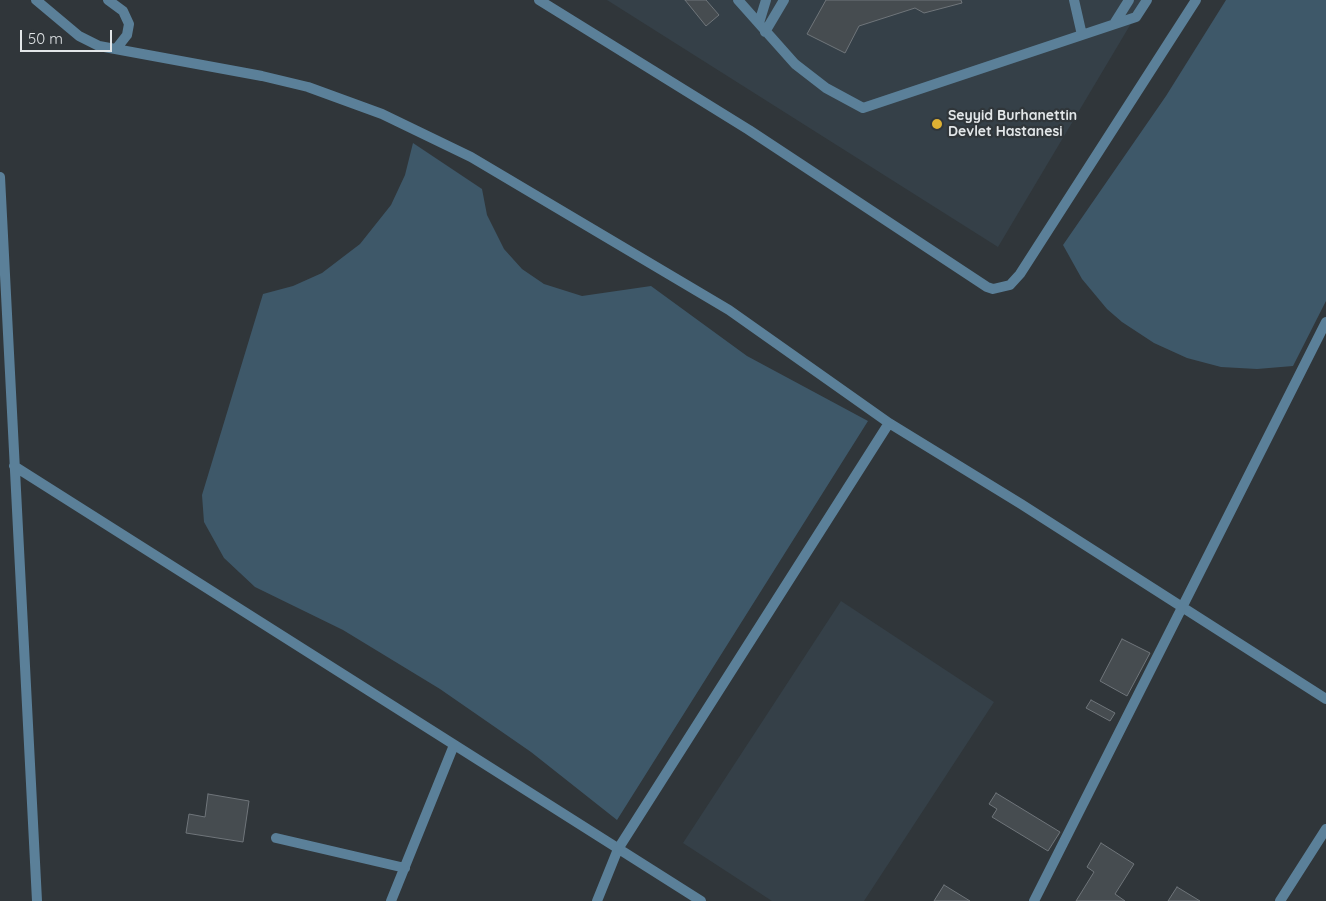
<!DOCTYPE html>
<html>
<head>
<meta charset="utf-8">
<style>
	body { margin:0 }
	#map { position:relative; width:1326px; height:901px; overflow:hidden; background:#30363a; font-family:Quicksand,sans-serif }
	canvas { display:block }
	.scale { position:absolute; left:20px; top:30px; width:92px; height:22px; box-sizing:border-box; border:2px solid #e2e6e8; border-top:0; padding-left:6px; font-size:15px; line-height:18px; white-space:nowrap; color:#e2e6e8; -webkit-text-stroke:4px #30363a; paint-order:stroke }
</style>
</head>
<body>
<div id="map">
<canvas width="1326" height="901"></canvas>
<div class="scale">50 m</div>
</div>
<script>
const c = document.querySelector('canvas').getContext('2d');
c.lineJoin = 'round';
function fillPath(path, color) { c.fillStyle = color; c.fill(path, 'evenodd'); }
const shape = rows => new Path2D(rows.map(r => 'M' + r).join(''));
function strokePath(path, color, width, dash) { c.strokeStyle = color; c.lineWidth = width; c.lineCap = dash ? 'butt' : 'round'; c.setLineDash(dash || []); c.stroke(path); }
function write(font, color, halo, rows, align = 'center') {
  c.font = font + ' Quicksand,sans-serif'; c.lineWidth = 4.5; c.setLineDash([]); c.textBaseline = 'middle'; c.strokeStyle = halo; c.fillStyle = color; for (const [text, x, y, turn = 0] of rows) {
    c.save(); c.translate(x, y); c.rotate((+turn || 0) * Math.PI / 180); c.textAlign = isNaN(turn) ? turn : align; if (halo) c.strokeText(text, 0, 0); c.fillText(text, 0, 0); c.restore();
  }
}
fillPath(shape([
	[607,0,1145,0,998,247],
	[841,601,994,702,864,901,772,901,683,843]
]), '#354048');
fillPath(shape([
	[1226,0,1326,0,1326,301,1293,366,1257,369,1221,367,1187,358,1154,343,1122,322,1107,309,1082,279,1063,245,1166,96],
	[413,143,482,189,487,215,504,249,522,269,544,284,582,296,651,286,747,356,868,421,617,820,531,752,440,689,343,630,255,587,224,558,204,522,202,495,263,294,293,286,322,273,360,244,391,205,405,175]
]), '#3e5869');
const building = shape([
	[685,0,706,0,719,15,706,26,685,0],
	[826,0,961,0,962,3,924,13,915,8,859,26,845,53,807,34,826,0],
	[1122,639,1150,653,1127,696,1100,681,1122,639],
	[1091,700,1115,713,1110,721,1086,708,1091,700],
	[996,793,1060,832,1048,851,992,817,997,809,989,804,996,793],
	[208,794,249,801,243,842,186,833,189,814,205,817,208,794],
	[1101,843,1134,864,1115,894,1125,901,1076,901,1094,872,1087,867,1101,843],
	[944,885,970,901,934,901,944,885],
	[1177,887,1200,901,1168,901,1177,887]
]);
fillPath(building, '#464c50');
strokePath(building, '#6f757a', 1);
strokePath(shape([
	[36,0,79,36,99,46,262,76,308,87,382,114,471,157,729,310,889,423,1021,504,1326,699],
	[108,0,123,11,129,24,127,35,116,49],
	[539,0,749,130,987,287,993,289,1010,285,1020,274,1196,0],
	[738,0,795,64,826,88,863,108,1136,17,1147,0],
	[1074,0,1082,35],
	[759,23,766,0],
	[1114,24,1129,0],
	[765,32,784,0],
	[0,177,37,901],
	[14,466,701,901],
	[276,838,405,868],
	[391,901,454,745],
	[597,901,618,849,889,423],
	[1034,901,1326,322],
	[1280,901,1326,829]
]), '#5b8099', 10);
for (const [x, y, r, color] of [
	[937,124,6,"#deb133"]
]) { const dot = new Path2D(); dot.arc(x, y, r, 0, 2 * Math.PI); c.fillStyle = color; c.fill(dot); strokePath(dot, '#30363a', 2); }
write('bold 14px', '#e2e6e8', '#30363a', [
	["Seyyid Burhanettin",948,116],
	["Devlet Hastanesi",948,132]
], 'left');
</script>
</body>
</html>
